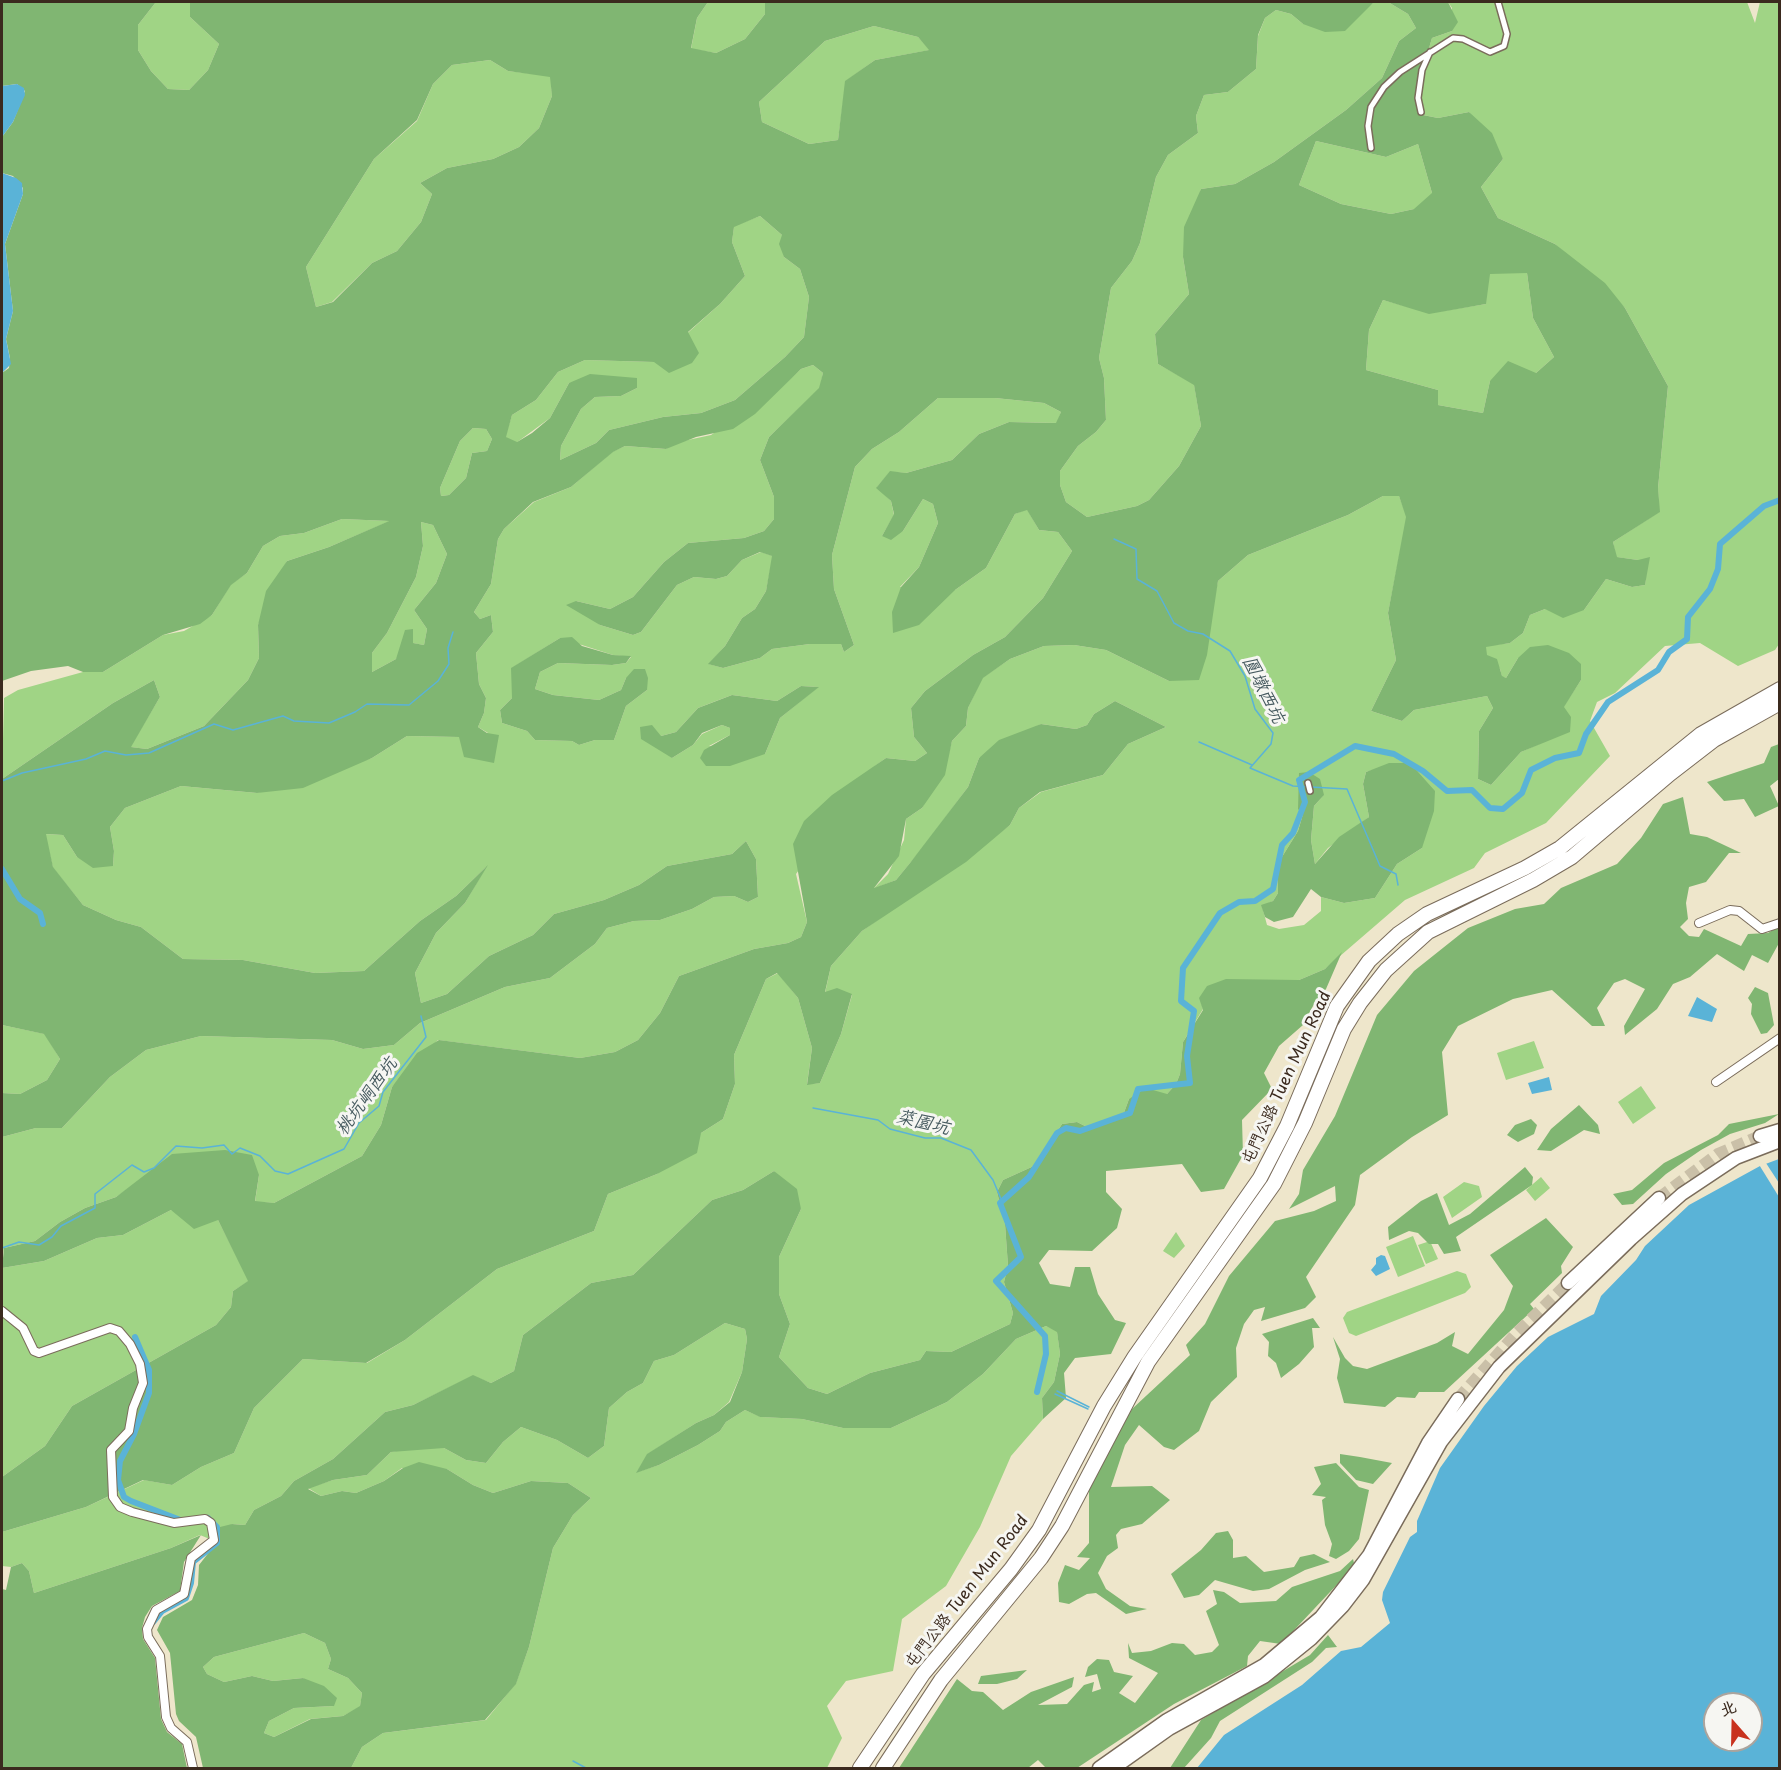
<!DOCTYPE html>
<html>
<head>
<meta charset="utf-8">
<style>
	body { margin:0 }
	#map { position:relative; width:1781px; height:1770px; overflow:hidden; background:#eee6cb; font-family:"Playpen Sans","LXGW WenKai TC",sans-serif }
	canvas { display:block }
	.frame { position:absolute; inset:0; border:3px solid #3b2a1e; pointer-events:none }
	.north { position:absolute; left:1703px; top:1692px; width:60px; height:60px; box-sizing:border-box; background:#f6f6f2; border:2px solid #aba49d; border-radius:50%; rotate:340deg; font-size:16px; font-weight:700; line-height:24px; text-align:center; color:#3b2a1e }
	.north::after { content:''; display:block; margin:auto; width:21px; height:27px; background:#c8321e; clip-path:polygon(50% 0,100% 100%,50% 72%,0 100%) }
</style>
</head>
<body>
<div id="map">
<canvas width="1781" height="1770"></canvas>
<div class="frame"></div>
<div class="north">北</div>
</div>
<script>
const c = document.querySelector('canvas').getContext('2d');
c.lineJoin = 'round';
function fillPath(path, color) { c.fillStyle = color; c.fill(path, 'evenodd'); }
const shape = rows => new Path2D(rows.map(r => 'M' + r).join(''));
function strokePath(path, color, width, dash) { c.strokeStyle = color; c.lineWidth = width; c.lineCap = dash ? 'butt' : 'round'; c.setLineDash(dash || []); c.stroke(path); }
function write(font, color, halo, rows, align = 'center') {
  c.font = font + ' "Playpen Sans","LXGW WenKai TC",sans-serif'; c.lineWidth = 6; c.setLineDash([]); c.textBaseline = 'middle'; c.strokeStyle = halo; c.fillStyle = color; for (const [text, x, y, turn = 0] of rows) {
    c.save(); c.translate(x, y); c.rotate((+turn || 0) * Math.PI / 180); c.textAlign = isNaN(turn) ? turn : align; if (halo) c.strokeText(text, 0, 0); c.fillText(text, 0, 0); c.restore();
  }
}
fillPath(shape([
	[156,2,190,2,190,17,219,44,208,70,189,90,168,89,151,71,138,50,138,25],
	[708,2,765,2,765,14,745,39,716,53,691,49,697,18],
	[1374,2,1388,2,1408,14,1416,28,1399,41,1382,78,1346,110,1274,162,1235,184,1201,189,1183,257,1189,294,1155,334,1158,364,1194,384,1201,426,1179,466,1149,500,1137,506,1087,517,1066,502,1060,485,1060,471,1078,446,1096,432,1106,420,1104,378,1099,358,1111,288,1132,261,1140,243,1156,177,1168,155,1198,133,1196,116,1204,95,1228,92,1256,69,1258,36,1265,18,1276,10,1291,14,1303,24,1363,11],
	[1448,2,1747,2,1755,23,1760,2,1779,2,1779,644,1775,650,1738,666,1700,643,1665,646,1615,693,1597,702,1590,721,1610,756,1546,823,1485,853,1474,868,1405,900,1325,969,1299,980,1272,981,1200,998,1203,1009,1183,1042,1180,1074,1176,1084,1167,1094,1129,1099,1122,1118,1091,1129,1077,1122,1062,1124,1036,1165,1003,1180,997,1192,1005,1224,1008,1266,1004,1282,1013,1313,1010,1324,951,1352,926,1351,920,1360,870,1373,827,1394,808,1388,779,1357,790,1324,779,1294,779,1257,801,1209,774,1171,743,1190,712,1200,633,1275,591,1283,523,1335,514,1371,491,1383,473,1376,413,1405,385,1412,333,1459,294,1481,281,1496,254,1510,245,1525,232,1524,217,1542,200,1535,171,1548,34,1593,29,1571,22,1563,11,1567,2,1566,2,1532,86,1507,144,1480,172,1485,201,1467,234,1453,254,1408,303,1359,367,1363,405,1340,497,1269,594,1231,608,1194,657,1174,701,1133,723,1119,735,1084,734,1055,766,979,778,973,798,998,812,1048,807,1084,820,1083,841,1034,852,995,837,989,825,993,831,966,862,931,994,837,1010,825,1019,808,1041,792,1103,775,1128,744,1166,727,1115,701,1094,714,1087,725,1076,729,1041,724,979,758,968,787,921,850,896,880,873,889,888,874,904,840,906,819,922,808,948,756,952,741,966,726,968,708,982,678,1010,659,1044,646,1074,645,1106,650,1169,681,1212,608,1218,581,1248,555,1348,515,1383,496,1399,496,1407,517,1388,613,1396,660,1371,711,1402,721,1414,710,1487,696,1493,708,1479,731,1478,779,1491,785,1521,752,1539,744,1581,680,1518,658,1506,678,1502,677,1500,669,1486,655,1485,646,1510,643,1523,633,1530,615,1545,609,1584,610,1606,579,1632,587,1645,585,1647,567,1638,560,1616,557,1613,542,1659,512,1658,488,1668,386,1625,308,1555,244,1498,218,1481,187,1503,159,1469,112,1438,118,1423,115,1418,104,1420,79,1432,38,1452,31,1452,8],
	[1376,769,1422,848,1397,864,1375,898,1344,903,1321,897,1321,911,1304,925,1279,929,1267,925,1262,906,1273,901,1278,893,1277,865,1298,831,1303,814,1324,795,1314,806,1311,840,1315,864,1328,848,1369,817,1363,784,1366,772],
	[874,26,918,37,930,50,875,60,846,81,838,140,809,144,762,122,759,102,825,41],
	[490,60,508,71,551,76,552,96,539,128,519,147,493,159,447,168,420,183,432,194,421,222,397,251,372,263,332,302,316,307,306,267,374,159,417,121,433,84,452,65],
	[1316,141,1386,157,1418,144,1432,193,1527,273,1533,318,1554,357,1536,373,1490,381,1483,413,1438,405,1438,390,1366,370,1369,330,1383,300,1430,313,1486,304,1414,209,1391,214,1341,204,1299,185],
	[760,216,782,235,784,257,800,269,809,297,804,337,785,357,735,400,701,413,663,417,609,430,596,443,560,460,561,446,581,409,595,397,621,396,637,388,636,378,569,383,550,418,516,443,505,437,512,415,536,400,558,372,585,360,655,362,720,304,745,276,732,242,734,226],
	[813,365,823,373,820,388,769,437,760,460,774,497,774,519,764,531,744,538,688,543,664,562,633,597,610,609,576,601,600,625,633,635,641,632,677,585,694,577,716,579,727,576,742,560,761,552,773,556,766,591,755,609,742,618,725,646,709,664,723,668,760,658,772,649,810,644,841,644,844,652,854,645,834,589,832,555,855,467,872,449,899,432,938,398,995,398,1044,403,1061,412,1057,423,1009,422,979,434,952,460,906,473,890,472,877,487,891,501,894,515,882,536,903,531,923,499,933,504,938,523,919,567,900,587,955,590,986,568,1015,514,1027,509,1039,530,1058,532,1072,551,1043,598,1005,637,973,655,925,691,911,708,914,737,927,753,915,761,886,758,875,766,796,874,807,922,801,937,788,943,754,949,679,976,660,1013,638,1040,615,1052,580,1058,438,1040,392,1087,381,1125,362,1156,274,1203,255,1202,259,1175,144,1178,116,1197,85,1208,60,1222,35,1241,4,1248,2,1260,2,1137,36,1128,62,1128,110,1077,146,1050,201,1036,332,1040,363,1049,394,1045,420,1023,505,987,550,978,595,944,607,928,634,921,660,920,692,909,714,897,734,896,748,902,758,897,756,859,746,841,732,854,667,866,639,885,604,900,554,914,533,935,489,956,447,994,421,1003,415,973,436,933,465,903,486,867,456,896,420,921,364,971,315,973,243,960,183,959,141,927,116,920,83,905,53,868,45,834,63,835,77,857,113,866,114,851,110,827,125,808,181,786,257,793,372,758,407,736,459,737,488,733,478,727,484,713,486,698,479,684,476,653,493,632,491,615,480,619,474,612,491,584,498,539,504,529,534,502,571,487,612,452,625,446,666,449,674,443,711,435,778,390,801,369],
	[560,638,613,655,631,657,626,663,612,665,558,663,540,672,535,689,553,695,599,700,621,690,626,678,647,690,626,706,614,740,595,740,579,745,572,741,535,740,527,731,502,723,500,710,512,698,512,668],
	[801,686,818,687,780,718,765,754,709,746,730,735,730,728,722,725,702,734,693,745,672,758,661,736,676,732,698,708,716,701,732,695,777,701],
	[473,428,486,429,492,439,487,451,472,453,466,478,449,495,441,496,440,488,460,441],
	[342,519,390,521,329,547,287,561,258,625,259,658,248,680,204,726,147,749,130,747,160,697,154,680,113,703,2,779,4,698,18,690,83,672,103,672,163,635,184,631,212,615,231,584,247,573,263,546,280,536,304,533],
	[421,522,433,525,447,554,436,583,414,610,427,629,424,645,412,643,396,659,372,672,372,653,387,633,416,577,423,546],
	[2,1025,45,1034,60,1059,47,1080,20,1094,2,1093],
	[1534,1041,1544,1068,1506,1080,1497,1053],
	[1641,1086,1656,1108,1633,1124,1618,1102],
	[1541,1177,1550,1188,1535,1201,1526,1190],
	[1464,1182,1479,1186,1482,1197,1452,1218,1443,1197],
	[171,1210,218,1220,249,1281,233,1291,231,1307,216,1325,72,1406,45,1446,2,1477,2,1268,44,1261,97,1238,123,1235],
	[1176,1232,1185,1246,1174,1258,1163,1251],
	[1413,1236,1425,1266,1398,1277,1386,1247],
	[1430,1241,1438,1259,1426,1264,1418,1245],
	[1457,1271,1466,1274,1471,1287,1465,1293,1356,1336,1349,1333,1343,1318,1347,1312],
	[725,1323,745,1329,747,1339,742,1372,729,1402,714,1415,696,1423,648,1454,637,1472,659,1465,698,1445,720,1431,726,1422,745,1410,761,1417,802,1419,843,1428,891,1428,947,1402,983,1374,1016,1339,1046,1326,1057,1331,1060,1354,1054,1382,1042,1398,1043,1419,1011,1456,980,1527,946,1586,902,1619,893,1671,846,1681,827,1706,842,1738,827,1768,351,1768,362,1747,383,1733,486,1720,516,1683,529,1647,553,1548,573,1515,591,1498,568,1483,531,1481,493,1493,473,1485,447,1469,402,1468,384,1481,356,1493,342,1491,321,1496,308,1488,333,1480,367,1475,391,1452,412,1448,444,1448,466,1460,486,1463,503,1442,521,1427,557,1440,588,1458,604,1446,609,1408,627,1392,643,1383,654,1361,674,1355],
	[304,1633,325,1643,331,1659,328,1669,348,1678,362,1693,360,1707,343,1716,310,1719,274,1737,264,1733,269,1721,294,1708,334,1706,303,1678,273,1681,252,1676,224,1682,207,1674,203,1667,214,1657]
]), '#a0d485');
fillPath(shape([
	[2,2,156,2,138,25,138,50,151,71,168,89,189,90,208,70,219,44,190,17,190,2,708,2,697,18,691,48,716,53,745,39,765,14,765,2,1374,2,1345,31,1325,32,1303,24,1291,14,1276,10,1265,18,1258,35,1256,69,1228,92,1204,95,1196,116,1198,133,1168,155,1156,177,1140,243,1132,261,1111,288,1099,358,1104,378,1106,420,1096,432,1078,446,1060,471,1060,485,1066,502,1087,517,1137,506,1149,500,1179,466,1201,426,1194,385,1158,364,1155,334,1189,294,1183,257,1184,227,1201,189,1235,184,1274,162,1346,110,1382,78,1399,41,1416,28,1408,14,1388,2,1448,2,1458,22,1452,31,1432,38,1420,79,1418,104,1423,115,1438,118,1469,112,1492,133,1503,159,1481,187,1498,218,1555,244,1605,283,1625,308,1668,386,1658,488,1660,512,1613,542,1617,557,1638,560,1650,557,1645,585,1632,587,1606,579,1584,610,1563,618,1545,609,1530,615,1523,633,1510,643,1486,647,1487,655,1497,659,1502,676,1506,678,1518,658,1530,647,1548,645,1569,653,1581,664,1581,680,1564,707,1571,717,1570,732,1521,752,1491,785,1478,779,1479,731,1493,708,1487,696,1414,710,1402,721,1371,711,1396,660,1388,613,1406,517,1399,496,1383,496,1348,515,1248,555,1218,581,1207,655,1199,680,1169,681,1106,650,1074,645,1044,646,1010,659,983,678,968,708,966,726,952,741,945,775,922,808,906,819,899,856,874,888,896,880,910,863,968,787,979,758,999,740,1041,724,1076,729,1087,725,1094,714,1115,701,1166,727,1128,744,1103,775,1040,792,1019,808,1010,825,966,862,862,931,831,966,825,992,837,988,852,994,841,1034,820,1083,807,1085,812,1048,798,998,777,973,766,979,734,1055,735,1084,723,1119,701,1133,697,1153,657,1174,608,1194,594,1231,497,1269,405,1340,366,1363,303,1359,254,1408,234,1453,201,1467,172,1485,143,1480,86,1507,2,1532,2,1477,45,1446,72,1406,216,1325,231,1307,233,1291,248,1281,218,1220,194,1229,171,1210,123,1235,97,1238,44,1261,2,1268,4,1248,35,1241,60,1222,85,1208,116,1197,172,1154,225,1150,252,1155,259,1175,255,1201,274,1203,362,1156,381,1125,392,1087,417,1053,439,1040,580,1058,615,1052,638,1040,660,1013,679,976,754,949,788,943,801,937,807,922,793,844,804,821,832,795,886,758,915,761,927,753,914,737,911,708,925,691,973,655,1005,637,1043,598,1072,551,1058,532,1039,530,1027,510,1015,514,986,568,955,590,919,625,893,633,892,612,901,587,919,567,938,523,933,504,923,499,903,531,891,540,882,536,894,514,891,501,876,488,890,471,906,473,952,460,979,434,1009,422,1056,423,1061,412,1044,403,995,398,938,398,899,432,872,449,855,467,832,555,834,589,854,645,844,652,841,644,810,644,772,649,760,658,723,668,708,664,725,646,742,618,755,609,766,591,772,556,760,552,742,560,727,576,716,579,694,577,677,585,641,632,633,635,600,625,566,605,576,601,610,609,633,597,664,562,688,543,744,538,764,531,774,519,774,497,760,460,769,437,819,388,823,373,813,365,801,369,755,414,733,429,696,437,666,449,625,446,613,452,571,487,533,502,504,529,498,539,491,584,474,612,480,619,491,615,493,632,476,653,479,684,486,698,484,713,478,727,487,733,499,735,494,763,464,757,459,737,407,736,372,758,303,788,257,793,181,786,125,808,110,827,114,851,113,866,93,868,77,857,63,835,46,834,53,867,83,905,116,920,141,927,183,959,243,960,315,973,364,971,420,921,456,896,488,865,465,903,436,933,415,973,421,1003,447,994,489,956,533,935,554,914,604,900,639,885,667,866,732,854,746,841,756,859,758,897,748,902,734,896,714,897,692,909,660,920,634,921,607,928,595,944,550,978,505,987,420,1023,394,1045,363,1049,332,1040,201,1036,146,1050,110,1077,62,1128,36,1128,2,1137,2,1093,20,1094,47,1080,60,1059,44,1034,2,1025,2,779,113,703,154,680,160,697,131,747,147,749,204,726,248,680,259,658,258,625,266,591,287,561,329,547,389,521,342,519,304,533,280,536,263,546,247,573,231,585,212,615,200,624,163,635,103,672,83,672,68,666,31,671,2,681,2,373,9,368,10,358,6,339,13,311,5,244,23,194,23,188,13,176,2,173,2,137,13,122,25,91,17,84,2,86],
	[874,26,918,37,929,50,875,60,845,81,838,140,809,144,762,122,759,102,825,41],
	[490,60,508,71,550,77,552,96,539,128,519,147,493,159,447,168,420,183,432,194,421,222,397,251,372,263,333,302,316,307,306,267,374,159,417,120,433,84,452,65],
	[1316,141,1386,157,1418,144,1432,193,1414,209,1391,214,1341,204,1299,185],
	[760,216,782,235,779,244,784,257,800,269,809,297,804,337,785,357,735,400,701,413,663,417,609,430,596,443,560,460,561,446,581,409,595,397,621,396,637,388,637,378,590,374,569,383,550,418,532,433,517,442,506,437,512,415,536,400,558,372,585,360,654,362,669,373,692,363,699,353,688,332,720,304,745,276,732,242,734,227],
	[1527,273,1533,318,1554,357,1536,373,1508,361,1490,381,1483,413,1438,405,1438,390,1366,370,1369,330,1383,300,1429,314,1486,304,1490,274],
	[473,428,486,429,492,439,487,451,472,453,466,478,449,495,441,496,440,488,460,441],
	[421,522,433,525,447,554,436,583,414,610,427,629,424,645,413,643,413,629,405,630,396,659,372,672,372,653,387,633,416,577,423,546],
	[572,637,582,646,613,655,631,656,626,663,612,665,558,663,540,672,535,689,553,695,599,700,621,690,626,678,634,669,645,669,648,678,647,690,626,706,614,740,595,740,579,745,572,741,535,740,527,731,502,723,500,710,512,698,511,668,560,638],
	[801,686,819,687,780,718,765,754,730,766,706,766,700,758,704,750,730,735,730,728,722,725,702,733,693,745,672,758,641,739,640,727,652,725,661,736,676,732,698,708,732,695,777,701],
	[1779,744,1779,779,1770,786,1779,806,1755,817,1744,799,1724,801,1707,782,1764,763,1771,747],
	[1389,763,1410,763,1435,791,1434,811,1422,848,1397,864,1375,898,1344,903,1321,897,1311,889,1293,917,1274,922,1265,917,1261,905,1273,901,1278,893,1277,865,1298,831,1303,814,1298,809,1299,773,1309,772,1320,779,1324,795,1314,806,1311,840,1315,864,1339,837,1369,817,1363,784,1366,772],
	[1683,797,1690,834,1707,837,1741,853,1729,853,1706,882,1689,887,1686,903,1688,919,1680,927,1689,936,1699,937,1704,929,1741,946,1748,934,1768,933,1779,926,1779,943,1768,963,1752,955,1744,971,1717,954,1690,977,1673,984,1657,1009,1625,1035,1624,1026,1645,989,1625,979,1614,983,1597,1008,1605,1026,1592,1026,1552,990,1513,999,1458,1026,1442,1052,1448,1115,1412,1137,1360,1175,1355,1205,1306,1277,1316,1297,1305,1308,1261,1321,1265,1307,1254,1310,1244,1324,1236,1348,1237,1377,1211,1402,1199,1431,1174,1450,1164,1447,1139,1425,1125,1445,1111,1487,1152,1486,1170,1500,1142,1524,1121,1529,1116,1535,1118,1548,1107,1556,1098,1573,1106,1589,1130,1606,1147,1609,1126,1614,1096,1593,1087,1594,1069,1604,1059,1602,1058,1583,1065,1565,1079,1570,1090,1558,1077,1557,1089,1543,1089,1485,1132,1409,1190,1355,1186,1345,1205,1324,1229,1276,1275,1221,1314,1211,1336,1201,1335,1186,1289,1209,1299,1194,1303,1170,1335,1116,1377,1015,1414,971,1468,928,1515,909,1544,904,1561,888,1617,864,1641,838,1663,804],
	[1342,952,1326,989,1313,1006,1303,1025,1279,1046,1264,1073,1272,1089,1242,1120,1243,1155,1224,1189,1201,1192,1182,1164,1106,1171,1106,1192,1122,1209,1117,1228,1092,1251,1049,1250,1039,1263,1050,1284,1070,1287,1075,1267,1090,1267,1098,1294,1115,1320,1126,1323,1111,1354,1075,1358,1064,1373,1066,1398,1043,1419,1042,1398,1054,1382,1060,1354,1057,1332,1046,1326,1016,1339,983,1374,947,1402,891,1428,843,1428,802,1419,760,1417,745,1410,726,1422,720,1431,698,1445,659,1465,636,1473,647,1454,696,1423,714,1415,730,1402,742,1372,747,1339,745,1329,725,1323,674,1355,654,1361,643,1383,627,1392,609,1408,604,1446,588,1458,557,1440,521,1427,503,1442,486,1463,466,1460,444,1448,391,1452,367,1475,333,1480,308,1489,321,1496,342,1491,356,1493,384,1481,403,1468,419,1462,447,1469,473,1485,493,1493,531,1481,568,1483,591,1498,573,1515,553,1548,529,1647,516,1684,485,1720,383,1733,362,1747,351,1768,203,1768,196,1737,179,1721,176,1714,170,1653,157,1630,163,1617,192,1600,198,1585,199,1565,217,1542,220,1527,232,1524,245,1525,254,1510,281,1496,294,1481,333,1459,385,1412,413,1405,473,1375,491,1383,514,1371,523,1335,591,1283,633,1275,712,1200,743,1190,774,1171,797,1189,801,1209,779,1257,779,1294,790,1324,779,1357,808,1388,827,1394,870,1373,920,1360,926,1351,951,1352,1010,1324,1013,1313,1004,1282,1008,1266,1005,1224,997,1192,1003,1180,1036,1165,1062,1124,1077,1122,1091,1129,1122,1118,1129,1099,1146,1088,1167,1094,1176,1084,1180,1074,1183,1042,1203,1010,1199,998,1207,986,1226,979,1299,980,1325,969],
	[304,1633,325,1643,331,1659,328,1669,348,1678,362,1693,360,1706,343,1716,311,1719,274,1737,264,1733,269,1721,294,1708,334,1706,337,1698,324,1686,303,1678,273,1681,252,1676,224,1682,207,1674,203,1667,214,1657],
	[1755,987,1768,993,1774,1025,1767,1033,1761,1034,1751,1014,1752,1004,1748,998],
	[1579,1105,1598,1125,1600,1134,1584,1130,1551,1151,1537,1150,1551,1129],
	[1779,1114,1765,1123,1730,1134,1701,1150,1666,1174,1633,1204,1622,1205,1613,1194,1632,1190,1664,1163,1718,1135,1729,1124],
	[1531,1119,1537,1125,1534,1134,1518,1142,1507,1135,1515,1125],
	[1525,1167,1533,1177,1532,1185,1456,1237,1461,1251,1444,1254,1438,1244,1429,1244,1418,1233,1409,1231,1389,1240,1388,1227,1421,1201,1437,1193,1449,1225,1470,1214],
	[1546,1218,1573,1247,1561,1266,1562,1273,1530,1304,1534,1309,1444,1392,1419,1392,1415,1398,1397,1397,1385,1407,1344,1403,1337,1378,1340,1359,1333,1337,1345,1358,1353,1366,1367,1369,1437,1343,1455,1332,1452,1346,1468,1354,1504,1310,1513,1286,1490,1255],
	[1313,1318,1320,1328,1312,1328,1314,1347,1299,1364,1281,1378,1276,1363,1268,1356,1269,1342,1262,1334],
	[1340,1454,1360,1457,1392,1463,1373,1484,1356,1480,1340,1463],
	[1336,1463,1359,1487,1369,1490,1359,1539,1349,1551,1336,1559,1329,1556,1332,1544,1325,1525,1322,1500,1326,1497,1312,1495,1321,1484,1314,1467],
	[1228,1531,1233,1540,1233,1558,1246,1556,1264,1572,1294,1567,1300,1557,1314,1554,1330,1562,1305,1570,1269,1589,1253,1591,1215,1580,1199,1595,1184,1598,1171,1574,1201,1550,1216,1533],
	[201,1535,184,1562,180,1591,152,1606,145,1617,142,1628,143,1639,155,1658,161,1719,167,1732,182,1744,187,1768,2,1768,2,1589,6,1590,11,1567,22,1563,29,1571,34,1593,171,1548],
	[1353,1559,1354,1563,1347,1574,1281,1644,1260,1641,1248,1656,1247,1666,1174,1704,1077,1768,1046,1768,1038,1760,1028,1768,899,1768,957,1679,972,1691,983,1692,1003,1710,1031,1692,1074,1677,1072,1687,1038,1705,1067,1704,1084,1685,1094,1682,1092,1692,1101,1689,1097,1674,1085,1677,1088,1667,1097,1659,1109,1660,1114,1672,1133,1676,1119,1693,1135,1703,1158,1673,1129,1658,1128,1643,1132,1653,1151,1651,1172,1643,1184,1644,1195,1655,1212,1652,1219,1645,1206,1611,1217,1604,1213,1590,1224,1592,1240,1603,1276,1601,1292,1587,1340,1571],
	[1328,1635,1337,1647,1326,1648,1312,1662,1220,1721,1211,1738,1184,1768,1170,1768,1201,1720,1310,1655],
	[1027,1670,1017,1679,997,1684,978,1684,981,1676]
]), '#80b672');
fillPath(shape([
	[17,84,24,88,25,95,13,122,2,137,2,86],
	[2,173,16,178,22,183,23,194,5,244,13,311,6,339,11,364,2,373],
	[1697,997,1717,1009,1712,1022,1688,1016],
	[1549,1077,1552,1090,1532,1094,1528,1083],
	[1779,1159,1779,1768,1197,1768,1224,1735,1302,1685,1341,1651,1361,1647,1390,1623,1382,1600,1383,1592,1410,1537,1417,1532,1417,1521,1440,1468,1484,1406,1517,1366,1548,1337,1594,1314,1601,1296,1636,1260,1645,1246,1689,1205,1760,1166],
	[1715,1704,1751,1704,1751,1740,1715,1740],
	[1381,1255,1385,1256,1390,1269,1376,1276,1371,1270,1376,1264,1376,1258]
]), '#5ab3d7');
fillPath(shape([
	[1764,1160,1779,1183,1779,1197,1758,1163]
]), '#eee6cb');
strokePath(shape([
	[1114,539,1136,549,1137,579,1157,591,1174,623,1188,631,1203,634,1230,651,1245,676,1255,709,1273,733,1271,744,1250,768,1293,786,1347,789,1380,866,1396,874,1398,885],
	[1199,742,1252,765],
	[2,781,22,773,86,759,105,751,126,755,149,753,214,724,233,730,283,716,294,721,329,723,355,712,367,704,409,705,438,681,449,664,448,648,453,632],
	[813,1108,878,1120,890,1129,925,1138,941,1138,971,1150,993,1180,1001,1199],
	[2,1248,19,1242,39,1245,52,1237,61,1226,95,1208,95,1194,132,1165,144,1172,154,1168,176,1146,202,1148,224,1145,232,1154,240,1148,260,1156,275,1171,288,1174,344,1149,359,1123,379,1106,383,1092,426,1037,421,1016],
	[1057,1391,1089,1407],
	[1055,1394,1088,1409],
	[573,1761,586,1768],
	[596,1768,605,1768]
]), '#5ab3d7', 1.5);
strokePath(shape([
	[2,869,20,899,40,913,43,924],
	[135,1337,149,1370,149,1393,134,1434,120,1461,118,1480,124,1497,131,1501,183,1521],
	[1037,1392,1046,1354,1045,1336,996,1281,1021,1257,1000,1203,1029,1177,1057,1133,1066,1128,1080,1131,1130,1113,1138,1089,1190,1083,1187,1056,1194,1011,1181,1001,1183,968,1220,913,1239,902,1255,901,1273,889,1282,845,1293,833,1305,802,1299,780,1355,746,1394,754,1423,771,1447,791,1472,790,1490,808,1503,809,1522,793,1531,770,1555,758,1579,753,1586,734,1608,702,1658,670,1669,652,1687,639,1688,617,1710,589,1718,569,1720,544,1764,506,1780,500],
	[153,1622,162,1611,186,1598,191,1583,193,1562,217,1543,217,1527,208,1518]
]), '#5ab3d7', 6);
strokePath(shape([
	[1659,1198,1718,1154,1760,1136],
	[1458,1399,1515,1335,1568,1283]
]), '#cac0a8', 12, [12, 6]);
const pedestrian = shape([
	[1421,112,1418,98,1422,70,1430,52],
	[1371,148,1368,126,1371,107,1384,87,1400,72,1453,38,1463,39,1490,52,1504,46,1507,34,1498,2],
	[1308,783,1310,791]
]);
const minor = shape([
	[1699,923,1730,910,1739,911,1762,929,1780,923],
	[1716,1082,1780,1038],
	[2,1311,23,1328,34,1351,39,1353,110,1328,119,1331,130,1344,140,1364,143,1383,133,1408,129,1431,111,1450,113,1497,120,1507,132,1512,174,1523,205,1519,211,1523,214,1540,191,1558,184,1594,156,1610,147,1629,148,1637,160,1656,166,1717,171,1728,187,1742,193,1768]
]);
const primary = shape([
	[1760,1136,1780,1130],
	[1568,1283,1659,1198],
	[1099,1768,1167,1720,1264,1665,1321,1617,1369,1555,1428,1443,1458,1399],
	[1114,1768,1169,1729,1264,1677,1311,1639,1343,1606,1363,1580,1441,1442,1499,1367,1631,1239,1682,1194,1736,1158,1780,1141]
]);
const motorway = shape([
	[860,1768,923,1674,1011,1569,1039,1530,1104,1406,1135,1356,1260,1178,1287,1126,1337,1006,1369,961,1398,934,1427,914,1525,868,1560,848,1701,734,1780,689],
	[883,1768,941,1680,1041,1558,1062,1526,1148,1362,1274,1184,1305,1123,1344,1029,1360,1003,1386,970,1428,932,1533,880,1572,857,1670,774,1714,740,1780,703]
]);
strokePath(pedestrian, '#7a6c5b', 8);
strokePath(minor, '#7a6c5b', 10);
strokePath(primary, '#7a6c5b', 15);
strokePath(motorway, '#7a6c5b', 16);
strokePath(pedestrian, '#fff', 5);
strokePath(minor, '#fff', 8);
strokePath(primary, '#fff', 12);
strokePath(motorway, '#fff', 14);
write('16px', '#3b2a1e', '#f6f6f2', [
	["屯門公路 Tuen Mun Road",1287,1078,-65],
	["屯門公路 Tuen Mun Road",967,1592,-52]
]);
write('italic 18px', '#465a5f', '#f6f6f2', [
	["圓墩西坑",1263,690,64],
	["桃坑峒西坑",367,1097,-54],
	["菜園坑",923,1123,14]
]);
</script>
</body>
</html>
